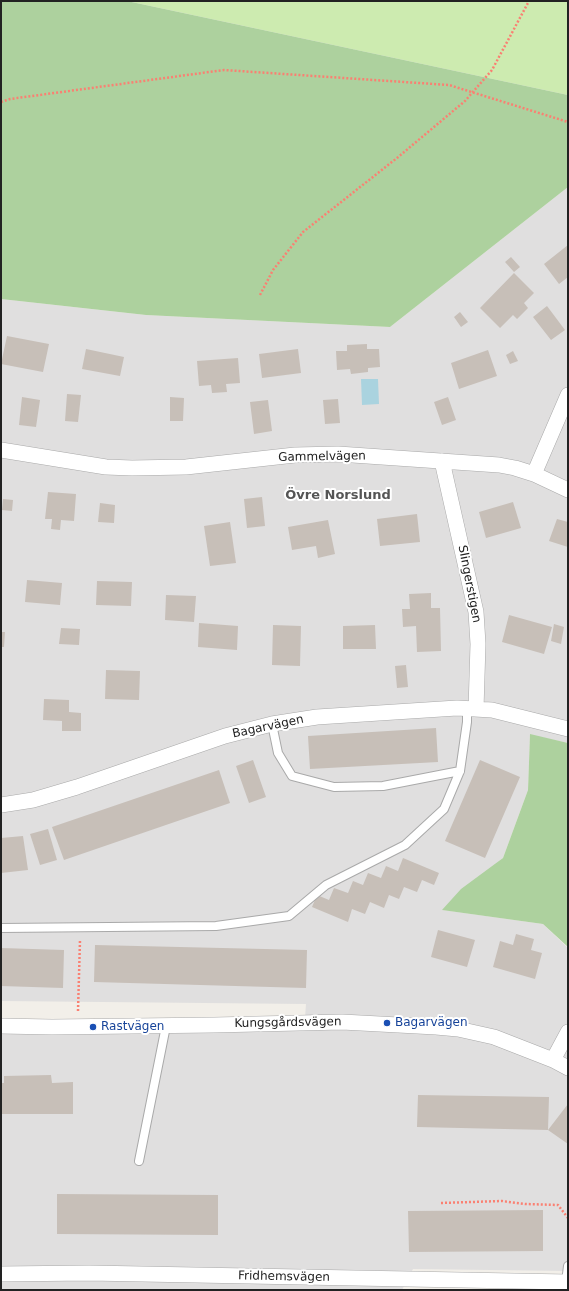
<!DOCTYPE html>
<html>
<head>
<meta charset="utf-8">
<style>
	body { margin:0 }
	#map { position:relative; width:569px; height:1291px; overflow:hidden; background:#f2efe9; font-family:"DejaVu Sans",sans-serif }
	canvas { display:block }
	.frame { position:absolute; inset:0; border:2px solid #222; pointer-events:none }
</style>
</head>
<body>
<div id="map">
<canvas width="569" height="1291"></canvas>
<div class="frame"></div>
</div>
<script>
const c = document.querySelector('canvas').getContext('2d');
c.lineJoin = 'round';
function fillPath(path, color) { c.fillStyle = color; c.fill(path, 'evenodd'); }
const shape = rows => new Path2D(rows.map(r => 'M' + r).join(''));
function strokePath(path, color, width, dash) { c.strokeStyle = color; c.lineWidth = width; c.lineCap = dash ? 'butt' : 'round'; c.setLineDash(dash || []); c.stroke(path); }
function write(font, color, halo, rows, align = 'center') {
  c.font = font + ' "DejaVu Sans",sans-serif'; c.lineWidth = 4; c.setLineDash([]); c.textBaseline = 'middle'; c.strokeStyle = halo; c.fillStyle = color; for (const [text, x, y, turn = 0] of rows) {
    c.save(); c.translate(x, y); c.rotate((+turn || 0) * Math.PI / 180); c.textAlign = isNaN(turn) ? turn : align; if (halo) c.strokeText(text, 0, 0); c.fillText(text, 0, 0); c.restore();
  }
}
fillPath(shape([
	[568,187,568,743,530,735,528,790,503,858,443,910,543,924,568,948,568,1271,413,1269,402,1290,1,1290,1,1030,304,1031,306,1004,1,1001,1,299,146,315,390,327]
]), '#e0dfdf');
fillPath(shape([
	[127,1,568,1,568,95]
]), '#cdebb0');
fillPath(shape([
	[1,1,127,1,568,95,568,187,390,327,146,315,1,299],
	[530,734,568,743,568,947,543,924,442,910,461,889,503,858,528,790]
]), '#add19e');
fillPath(shape([
	[361,379,378,379,379,404,362,405]
]), '#aad3df');
fillPath(shape([
	[568,245,568,277,559,284,544,264],
	[511,257,520,267,514,272,505,262],
	[514,273,534,293,524,303,528,308,517,319,513,315,500,328,480,308],
	[547,306,565,330,551,340,533,317],
	[460,312,468,322,461,327,454,317],
	[7,336,49,344,43,372,1,364],
	[367,344,367,349,379,349,380,367,368,368,368,372,351,374,350,369,337,370,336,351,347,351,347,345],
	[86,349,124,357,120,376,82,369],
	[298,349,301,373,262,378,259,354],
	[488,350,497,376,459,389,451,363],
	[513,351,518,361,510,364,506,355],
	[238,358,240,383,226,384,227,392,212,393,211,385,199,386,197,361],
	[67,394,81,395,78,422,65,421],
	[22,397,40,400,36,427,19,425],
	[170,397,184,398,183,421,170,421],
	[448,397,456,420,442,425,434,402],
	[338,399,340,423,325,424,323,400],
	[268,400,272,431,254,434,250,402],
	[48,492,76,494,74,521,61,520,60,530,51,529,52,519,45,519],
	[262,497,265,526,247,528,244,499],
	[3,499,13,500,12,511,2,510],
	[513,502,521,528,486,538,479,512],
	[100,503,115,505,114,523,98,522],
	[417,514,420,542,380,546,377,519],
	[557,519,568,522,568,547,549,541],
	[328,520,335,554,318,558,316,546,292,550,288,527],
	[230,522,236,563,210,566,204,526],
	[27,580,62,583,60,605,25,602],
	[97,581,132,582,131,606,96,605],
	[431,593,431,608,440,608,441,651,417,652,416,626,403,627,402,609,410,609,409,594],
	[166,595,196,596,194,622,165,620],
	[509,615,552,627,544,654,502,642],
	[199,623,238,626,237,650,198,647],
	[554,624,564,627,561,644,551,641],
	[273,625,301,626,300,666,272,665],
	[375,625,376,649,343,649,343,626],
	[61,628,80,629,79,645,59,644],
	[1,632,5,632,4,647,1,647],
	[406,665,408,687,397,688,395,666],
	[106,670,140,671,139,700,105,699],
	[44,699,69,700,69,712,81,713,81,731,62,731,62,721,43,720],
	[436,728,438,762,310,769,308,736],
	[253,760,266,797,249,803,236,766],
	[480,760,520,777,485,858,445,841],
	[219,770,230,803,64,860,52,827],
	[48,829,57,860,40,865,30,834],
	[23,836,28,870,1,873,1,838],
	[403,858,439,873,434,885,422,880,417,892,404,887,399,899,389,895,384,908,370,902,365,914,352,909,348,922,312,907,317,895,329,900,334,888,348,893,353,881,363,885,368,873,381,878,386,866,398,871],
	[438,930,475,940,467,967,431,957],
	[516,934,534,939,531,950,542,953,535,979,493,967,500,941,513,945],
	[95,945,307,950,306,988,94,982],
	[1,948,64,950,63,988,1,986],
	[51,1075,52,1083,73,1082,73,1114,1,1114,1,1083,4,1083,4,1076],
	[418,1095,549,1097,548,1130,417,1127],
	[568,1104,568,1144,548,1130],
	[57,1194,218,1195,218,1235,57,1234],
	[543,1210,543,1251,409,1252,408,1211]
]), '#c7bfb8');
const lane = shape([
	[272,724,278,753,292,776,334,787,383,786,460,771],
	[1,928,216,926,289,916,326,885,405,845,444,809,460,771,467,722,467,709],
	[139,1161,166,1026],
	[566,1282,568,1266]
]);
const street = shape([
	[1,450,106,467,132,468,186,467,295,455,338,454,499,465,515,468,534,474,568,490],
	[442,461,476,612,478,644,476,709],
	[534,474,568,395],
	[1,805,33,800,77,787,225,736,272,724,317,717,457,708,492,710,568,729],
	[1,1026,52,1027,214,1025,342,1022,436,1027,458,1029,494,1037,553,1060,568,1068],
	[553,1060,568,1032],
	[1,1274,89,1273,568,1282]
]);
strokePath(lane, '#a9a9a9', 10);
strokePath(street, '#a9a9a9', 16);
strokePath(shape([
	[1,102,10,99,224,70,449,85,568,122],
	[260,295,273,270,303,232,397,158,465,101,492,70,529,1],
	[78,1011,80,940],
	[441,1203,502,1201,525,1204,558,1205,568,1218]
]), '#fa8072', 2.5, [2, 2]);
strokePath(lane, '#fff', 8);
strokePath(street, '#fff', 15);
for (const [x, y, r, color] of [
	[387,1023,4,"#1a4fb4"],
	[93,1027,4,"#1a4fb4"]
]) { const dot = new Path2D(); dot.arc(x, y, r, 0, 2 * Math.PI); c.fillStyle = color; c.fill(dot); strokePath(dot, '#fff', 1.5); }
write('12px', '#222', '#fff', [
	["Gammelvägen",322,457,-1],
	["Slingerstigen",469,584,79],
	["Bagarvägen",268,727,-12],
	["Kungsgårdsvägen",288,1023,-1],
	["Fridhemsvägen",284,1277,1]
]);
write('12px', '#164399', '#fff', [
	["Bagarvägen",395,1023],
	["Rastvägen",101,1027]
], 'left');
write('bold 13px', '#555', '#fff', [
	["Övre Norslund",338,496]
]);
</script>
</body>
</html>
